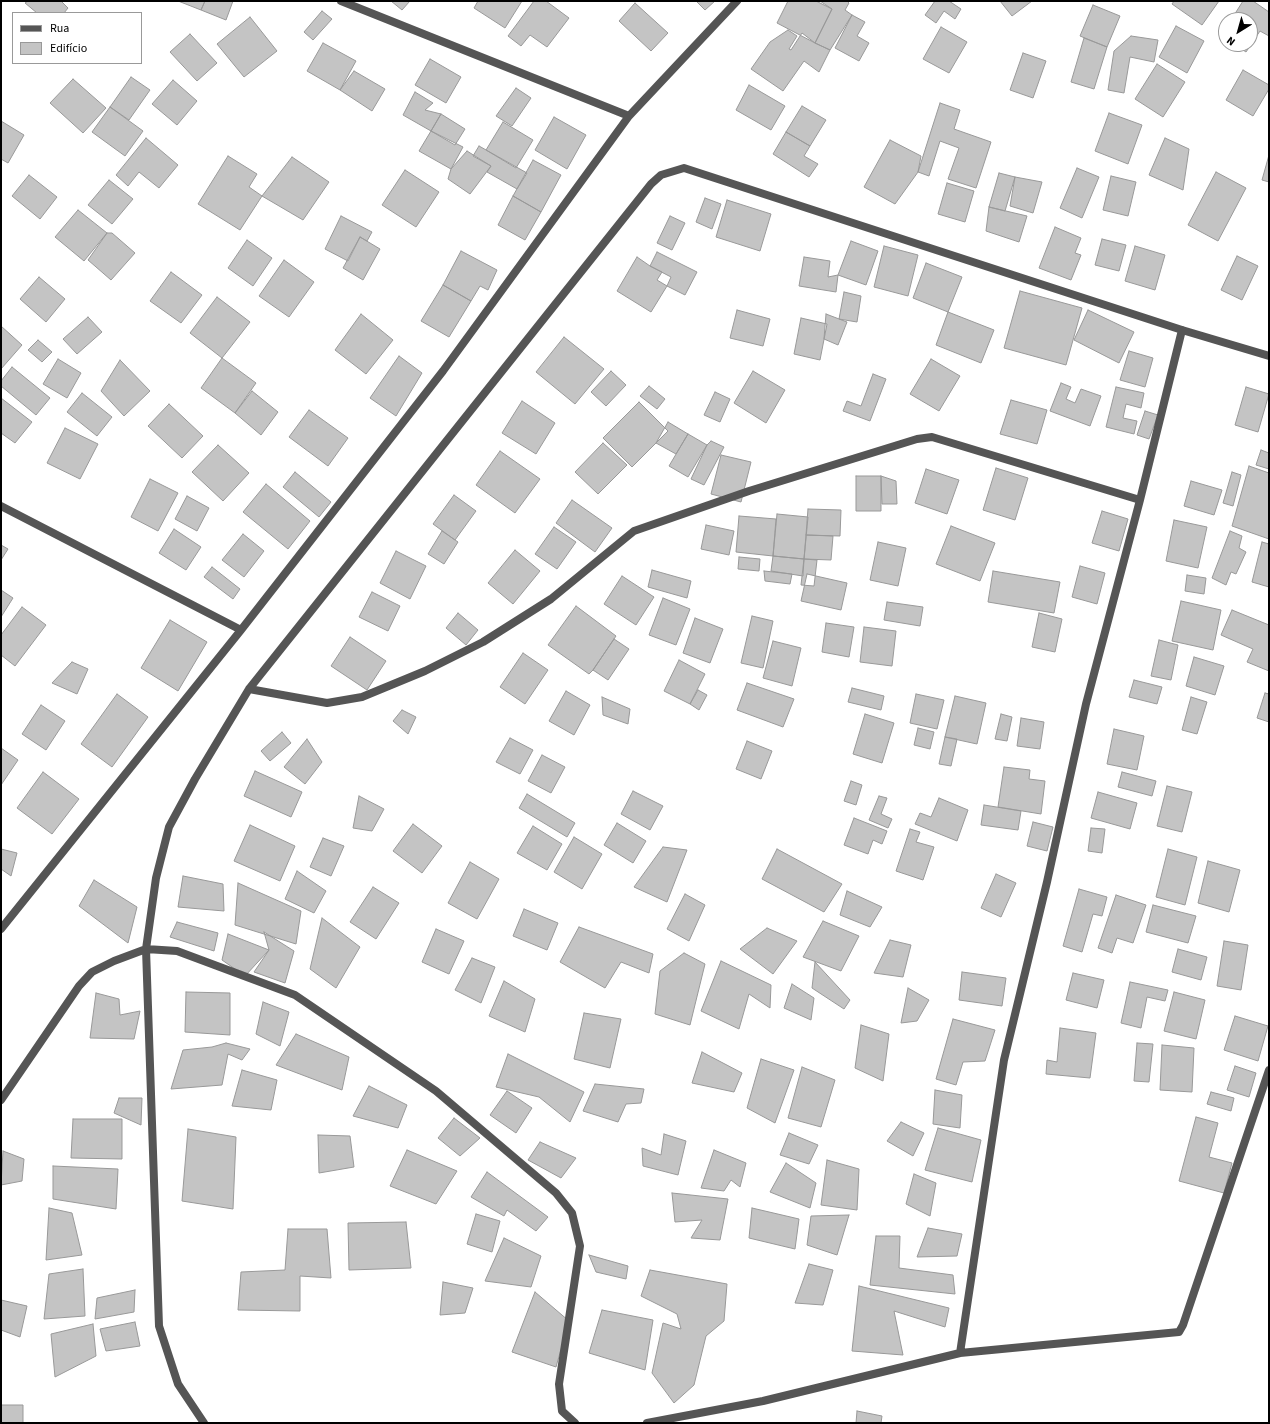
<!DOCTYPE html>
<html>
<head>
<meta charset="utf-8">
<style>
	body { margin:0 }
	#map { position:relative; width:1270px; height:1424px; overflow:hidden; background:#fff; font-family:"Source Sans 3",sans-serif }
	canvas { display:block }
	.frame { position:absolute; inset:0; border:2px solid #000; pointer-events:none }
	.legend { position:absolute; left:12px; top:12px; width:130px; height:52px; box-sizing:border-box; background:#fff; border:1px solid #999; margin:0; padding:5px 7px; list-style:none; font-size:12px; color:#000 }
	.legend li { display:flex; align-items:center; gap:8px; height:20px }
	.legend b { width:20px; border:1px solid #999 }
	.north { position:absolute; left:1218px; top:12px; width:40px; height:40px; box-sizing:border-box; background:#fff; border:1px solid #999; border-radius:50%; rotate:217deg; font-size:11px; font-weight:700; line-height:16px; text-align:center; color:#000 }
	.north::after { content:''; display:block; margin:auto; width:14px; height:18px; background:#000; clip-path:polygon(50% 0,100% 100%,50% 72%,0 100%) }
</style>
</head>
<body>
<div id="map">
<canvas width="1270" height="1424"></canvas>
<div class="frame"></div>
<ul class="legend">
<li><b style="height:5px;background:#555"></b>Rua</li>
<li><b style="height:11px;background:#c4c4c4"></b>Edifício</li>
</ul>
<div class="north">N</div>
</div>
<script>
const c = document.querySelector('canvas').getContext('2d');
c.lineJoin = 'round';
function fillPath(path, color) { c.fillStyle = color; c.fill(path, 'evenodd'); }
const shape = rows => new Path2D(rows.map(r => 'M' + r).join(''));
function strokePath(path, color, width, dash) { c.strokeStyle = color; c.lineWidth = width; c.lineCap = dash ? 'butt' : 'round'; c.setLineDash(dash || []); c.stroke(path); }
const building = shape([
	[28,1,61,1,68,8,64,13,37,13,25,3,28,1],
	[178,1,205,1,201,10,178,1],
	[205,1,233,1,226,20,201,10,205,1],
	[391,1,410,1,402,10,391,1],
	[478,1,522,1,505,28,474,8,478,1],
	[534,1,546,1,569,18,547,47,530,35,521,46,508,36,534,1],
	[696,1,715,1,705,10,696,1],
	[788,1,816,1,832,9,815,43,777,23,788,1],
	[820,1,847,1,849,3,845,10,852,15,830,50,815,43,832,9,820,1],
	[935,1,949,1,961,9,955,19,944,11,936,23,925,15,935,1],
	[1000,1,1032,1,1012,16,1000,1],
	[1174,1,1219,1,1202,25,1172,4,1174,1],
	[1243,1,1253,1,1269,12,1269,36,1260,31,1246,52,1234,44,1250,44,1250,20,1231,20,1243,1],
	[635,3,668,33,651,51,619,21,635,3],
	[1093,5,1120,16,1107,47,1080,36,1093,5],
	[322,11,332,19,313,40,304,32,322,11],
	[852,15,865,22,857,36,869,43,859,61,835,48,852,15],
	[250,17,277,51,244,77,217,44,250,17],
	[1176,26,1204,41,1187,73,1159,57,1176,26],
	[941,27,967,42,949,73,923,59,941,27],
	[1226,28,1226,39,1221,36,1226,28],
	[788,30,797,36,789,49,791,50,802,33,815,43,830,50,819,72,804,61,783,91,751,69,770,42,788,30],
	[190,34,217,63,197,81,170,52,190,34],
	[1131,36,1158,40,1154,62,1130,57,1124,93,1108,90,1114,51,1131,36],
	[1084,38,1107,47,1094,89,1071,82,1084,38],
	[323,43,356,61,340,90,307,71,323,43],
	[1023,53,1046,61,1033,98,1010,90,1023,53],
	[430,59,461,77,446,103,415,85,430,59],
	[1157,64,1185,82,1163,117,1135,99,1157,64],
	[1243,70,1269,85,1269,89,1253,116,1226,100,1243,70],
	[354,71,385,89,372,111,340,90,354,71],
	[131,77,150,90,129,120,110,107,131,77],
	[73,79,106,108,83,133,50,103,73,79],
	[173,80,197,101,177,125,152,104,173,80],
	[749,85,785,106,771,130,736,110,749,85],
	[516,88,531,98,512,126,496,116,516,88],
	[415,92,433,103,425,110,441,114,431,131,403,115,415,92],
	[940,103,960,110,954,129,991,142,976,188,948,179,959,148,940,141,929,176,918,172,940,103],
	[802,106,826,120,810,146,786,132,802,106],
	[110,107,143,131,125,156,92,132,110,107],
	[1109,113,1142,125,1128,164,1095,151,1109,113],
	[441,114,465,129,455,145,431,131,441,114],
	[554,117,586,135,567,169,535,150,554,117],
	[1,121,24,135,8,163,1,159,1,121],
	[503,122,533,140,516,168,486,150,503,122],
	[431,131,463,147,451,169,419,151,431,131],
	[786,132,810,146,804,156,818,164,809,177,773,154,786,132],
	[146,138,178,165,159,188,139,172,128,186,116,175,146,138],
	[1165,138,1189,149,1183,190,1149,175,1165,138],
	[890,140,921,156,918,172,895,204,864,187,890,140],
	[479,146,527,173,517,189,487,172,491,166,473,156,479,146],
	[467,151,491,166,470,194,448,179,451,169,467,151],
	[1269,155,1269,182,1262,180,1269,155],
	[228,156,257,174,249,187,262,196,240,230,198,204,228,156],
	[292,157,329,182,303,220,262,196,292,157],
	[533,160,561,175,541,212,513,196,533,160],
	[1077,168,1099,177,1082,218,1060,208,1077,168],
	[405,170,439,192,416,227,382,205,405,170],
	[1216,172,1246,188,1218,241,1188,225,1216,172],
	[999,173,1015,177,1005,211,989,207,999,173],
	[29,175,57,197,40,219,12,196,29,175],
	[1111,176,1136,182,1128,216,1103,210,1111,176],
	[1015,177,1042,182,1033,213,1010,206,1015,177],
	[109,180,133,199,112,224,88,205,109,180],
	[947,183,974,191,965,222,938,214,947,183],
	[513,196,541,212,525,240,498,225,513,196],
	[705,198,721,204,712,229,696,222,705,198],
	[727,200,771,214,760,251,716,237,727,200],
	[989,207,1027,216,1019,242,986,231,989,207],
	[78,210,107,233,84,261,55,237,78,210],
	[341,216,372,232,367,241,360,237,348,261,325,249,341,216],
	[670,216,685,223,672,250,657,243,670,216],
	[1055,227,1081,238,1075,253,1081,255,1071,280,1039,268,1055,227],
	[107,233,112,233,135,253,111,280,88,260,107,233],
	[360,237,380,249,363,280,343,268,360,237],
	[1102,239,1126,245,1119,271,1095,265,1102,239],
	[247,240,272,258,253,286,228,268,247,240],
	[851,241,878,251,866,285,838,275,851,241],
	[884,246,918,255,908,296,874,287,884,246],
	[1135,246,1165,255,1155,290,1125,281,1135,246],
	[461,251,497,270,488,290,480,286,471,301,443,285,461,251],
	[657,252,697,272,685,295,667,286,671,277,650,266,657,252],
	[1237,256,1258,266,1242,300,1221,290,1237,256],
	[637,257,650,266,662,272,657,280,667,286,651,312,617,291,637,257],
	[804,257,830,261,828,277,838,275,836,292,799,286,804,257],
	[284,260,314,282,289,317,259,296,284,260],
	[926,263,962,277,948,312,913,298,926,263],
	[171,272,202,295,181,323,150,301,171,272],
	[39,277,65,299,46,322,20,299,39,277],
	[443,285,471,301,449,337,421,321,443,285],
	[1020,291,1082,308,1066,365,1004,348,1020,291],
	[844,292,861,296,857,322,839,319,844,292],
	[217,297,250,322,222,358,190,333,217,297],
	[737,310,770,319,763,346,730,338,737,310],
	[1088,310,1134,332,1119,363,1074,340,1088,310],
	[948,312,994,330,981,363,936,345,948,312],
	[361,314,393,340,366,374,335,350,361,314],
	[826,314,847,322,838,345,824,339,826,314],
	[88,317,102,332,77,354,63,339,88,317],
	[801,318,827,324,820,360,794,354,801,318],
	[1,326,22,345,1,369,1,326],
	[564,337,604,369,575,404,536,372,564,337],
	[38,340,52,352,42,362,28,350,38,340],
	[1129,351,1153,358,1145,387,1120,380,1129,351],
	[399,356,422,373,396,416,370,398,399,356],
	[222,358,256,383,235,413,201,388,222,358],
	[58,359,81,373,67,398,43,384,58,359],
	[931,359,960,376,939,411,910,394,931,359],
	[120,360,150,391,124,416,101,391,120,360],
	[12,367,50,398,36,415,1,386,1,381,12,367],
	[611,371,626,385,606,406,591,392,611,371],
	[753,371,785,390,766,423,734,403,753,371],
	[873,374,886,379,870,421,843,411,847,401,861,406,873,374],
	[1061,383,1071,387,1066,399,1075,403,1081,389,1101,396,1090,426,1050,411,1061,383],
	[649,386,665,399,657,409,640,396,649,386],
	[1116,387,1144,393,1141,408,1126,404,1123,418,1137,421,1134,434,1106,427,1116,387],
	[1246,387,1269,394,1258,432,1235,425,1246,387],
	[252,391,278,412,261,435,235,413,252,391],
	[715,392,730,399,720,422,704,415,715,392],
	[82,393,112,417,97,436,67,412,82,393],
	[1,398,32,422,15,443,1,433,1,398],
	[1011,400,1047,410,1037,444,1000,434,1011,400],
	[522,401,555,423,536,454,502,433,522,401],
	[639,402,668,431,632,467,603,438,639,402],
	[169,404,203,436,182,458,148,426,169,404],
	[309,410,348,438,328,466,289,437,309,410],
	[1145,411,1158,415,1149,439,1137,435,1145,411],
	[668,422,688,434,676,454,656,443,668,422],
	[65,428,98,444,80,479,47,463,65,428],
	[688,434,707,445,688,477,669,466,688,434],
	[711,441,724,447,704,485,691,479,707,445,711,441],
	[603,443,627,465,598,494,575,472,603,443],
	[218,445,249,473,223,501,192,472,218,445],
	[1261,450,1269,453,1269,469,1256,465,1261,450],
	[500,451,540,479,515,513,476,485,500,451],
	[721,455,751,462,741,502,711,494,721,455],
	[1249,466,1269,473,1269,539,1232,526,1249,466],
	[996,468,1028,478,1015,520,983,510,996,468],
	[926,469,959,480,947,514,915,503,926,469],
	[295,472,331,502,319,517,283,487,295,472],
	[1232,472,1241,475,1233,506,1223,503,1232,472],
	[856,476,881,476,881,511,856,511,856,476],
	[881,476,896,481,897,504,882,504,881,476],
	[150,479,178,493,158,531,131,517,150,479],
	[1191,481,1222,490,1214,515,1184,506,1191,481],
	[266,484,310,521,288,549,243,512,266,484],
	[454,495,476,511,455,540,433,524,454,495],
	[187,496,209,508,197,531,175,519,187,496],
	[572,500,612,528,595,552,556,523,572,500],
	[808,509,841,510,840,536,806,535,808,509],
	[1102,511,1128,519,1119,551,1092,543,1102,511],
	[777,514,808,517,804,559,773,556,777,514],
	[739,516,776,519,773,556,736,552,739,516],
	[1174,520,1207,527,1198,568,1166,561,1174,520],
	[706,525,734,531,729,555,701,549,706,525],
	[951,526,995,543,980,581,936,564,951,526],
	[554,527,576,542,557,569,535,554,554,527],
	[174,529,201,547,186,570,159,553,174,529],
	[442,531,458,542,444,564,428,554,442,531],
	[1230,531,1242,536,1239,548,1246,552,1236,574,1231,572,1226,585,1212,578,1230,531],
	[243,534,264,551,244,577,222,560,243,534],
	[806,535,833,536,831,560,804,559,806,535],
	[878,542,906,548,898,586,870,580,878,542],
	[1262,542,1269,544,1269,587,1252,582,1262,542],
	[1,545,8,549,1,560,1,545],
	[515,550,540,571,513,604,488,583,515,550],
	[396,551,426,566,410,599,380,583,396,551],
	[773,556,804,559,803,576,771,571,773,556],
	[739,557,760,559,759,571,738,569,739,557],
	[804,559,817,560,814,586,801,585,804,559],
	[1080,566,1105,573,1097,604,1072,597,1080,566],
	[212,567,240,589,233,599,204,577,212,567],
	[652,570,691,581,687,598,648,587,652,570],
	[764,571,792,574,790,584,765,581,764,571],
	[993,571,1060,582,1054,613,988,602,993,571],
	[807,574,847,583,841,610,801,601,807,574],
	[1187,575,1206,578,1204,594,1185,591,1187,575],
	[622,576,654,597,636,625,604,604,622,576],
	[1,590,13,598,1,617,1,590],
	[372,592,400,606,388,631,359,617,372,592],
	[663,598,690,609,676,645,649,635,663,598],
	[1181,601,1221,610,1213,650,1172,641,1181,601],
	[887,602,923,607,920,626,884,620,887,602],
	[576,606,616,636,593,670,589,674,548,645,576,606],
	[22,607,46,625,15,666,1,655,1,635,22,607],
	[1232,610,1269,625,1269,671,1247,662,1253,649,1221,635,1232,610],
	[458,613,478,630,466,645,446,628,458,613],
	[1039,613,1062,619,1055,652,1032,647,1039,613],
	[752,616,773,621,763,668,741,663,752,616],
	[695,618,723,629,710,663,683,653,695,618],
	[170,620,207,642,178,691,141,668,170,620],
	[826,623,854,627,849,657,822,652,826,623],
	[864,627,896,631,892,666,860,662,864,627],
	[350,637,386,661,367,690,331,666,350,637],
	[614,639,629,649,608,680,593,670,614,639],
	[1159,640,1178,645,1171,680,1151,676,1159,640],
	[773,641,801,648,792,686,763,678,773,641],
	[523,653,548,670,525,704,500,687,523,653],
	[1194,657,1224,666,1215,695,1186,686,1194,657],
	[679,660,705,674,690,704,664,691,679,660],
	[72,662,88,669,77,694,52,683,72,662],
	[1134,680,1162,687,1157,704,1129,697,1134,680],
	[747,683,794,699,783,727,737,710,747,683],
	[852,688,884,696,881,710,848,702,852,688],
	[698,690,707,695,699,710,690,704,698,690],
	[566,691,590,705,574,735,549,721,566,691],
	[1265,693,1269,694,1269,722,1257,718,1265,693],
	[117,694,148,717,112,767,81,744,117,694],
	[916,694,944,700,937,729,910,723,916,694],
	[955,696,986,703,977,744,945,737,955,696],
	[602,697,630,709,628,724,603,715,602,697],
	[1191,697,1207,702,1197,734,1182,730,1191,697],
	[41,705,65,721,46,750,22,734,41,705],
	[402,710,416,717,408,734,393,721,402,710],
	[865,714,894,723,882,763,853,754,865,714],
	[1001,714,1012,717,1007,741,995,739,1001,714],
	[1021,718,1044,722,1040,749,1017,746,1021,718],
	[918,728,934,732,930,749,914,745,918,728],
	[1114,729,1144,736,1137,770,1107,764,1114,729],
	[282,732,291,743,270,761,261,751,282,732],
	[945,737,957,739,951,766,939,764,945,737],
	[510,738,533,750,520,774,496,762,510,738],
	[307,739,322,762,305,784,284,767,307,739],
	[747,741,772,751,761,779,736,769,747,741],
	[1,748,18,760,1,785,1,748],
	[542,755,565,767,551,793,528,781,542,755],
	[1004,767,1030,770,1029,779,1045,781,1041,814,998,807,1004,767],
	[255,771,302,792,291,817,244,796,255,771],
	[43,772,79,799,52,834,17,808,43,772],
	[1122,772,1156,781,1152,796,1118,787,1122,772],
	[851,781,862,785,856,805,844,801,851,781],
	[1167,786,1192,792,1182,832,1157,826,1167,786],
	[633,791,663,806,650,830,621,814,633,791],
	[1098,792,1137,803,1130,829,1091,818,1098,792],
	[527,794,575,823,567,837,519,808,527,794],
	[359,796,384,809,372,831,353,828,359,796],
	[879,796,887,798,881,814,892,819,888,828,869,820,879,796],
	[939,798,968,810,957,841,915,824,920,813,931,817,939,798],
	[984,805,1021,811,1018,830,981,825,984,805],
	[854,818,887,831,882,844,873,840,868,854,844,845,854,818],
	[1033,822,1053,827,1047,851,1027,846,1033,822],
	[617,823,646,841,633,863,604,845,617,823],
	[413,824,442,846,422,873,393,851,413,824],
	[250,825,295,846,280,881,234,861,250,825],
	[533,826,562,844,547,870,517,853,533,826],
	[1091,828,1105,829,1102,853,1088,851,1091,828],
	[910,829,920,832,916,842,934,847,923,880,896,871,910,829],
	[574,837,602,854,582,889,554,872,574,837],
	[323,838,344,846,331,876,310,867,323,838],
	[663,847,687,850,667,902,634,887,663,847],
	[1,849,17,853,11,876,1,869,1,849],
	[777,849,842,884,824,912,762,879,777,849],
	[1168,849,1197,857,1185,905,1156,897,1168,849],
	[1208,861,1240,870,1229,912,1198,903,1208,861],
	[470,862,499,879,477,919,448,903,470,862],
	[297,871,326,891,314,913,285,899,297,871],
	[996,874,1016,883,1001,917,981,908,996,874],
	[183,876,223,884,224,911,178,907,183,876],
	[94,880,137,907,128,943,79,906,94,880],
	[238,883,301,911,296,944,235,925,238,883],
	[373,887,399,903,376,939,350,922,373,887],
	[1079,889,1107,897,1102,916,1093,914,1082,952,1063,946,1079,889],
	[847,891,882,907,870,927,840,915,847,891],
	[685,894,705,905,689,941,667,929,685,894],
	[1116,895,1146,905,1133,943,1117,938,1112,953,1098,948,1116,895],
	[1153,905,1196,916,1188,943,1146,932,1153,905],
	[524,909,558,923,547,950,513,936,524,909],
	[322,918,360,947,336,988,310,969,322,918],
	[823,921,859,936,841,971,803,957,823,921],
	[177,922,218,933,214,951,170,937,177,922],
	[579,927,653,954,649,973,621,962,605,988,560,962,579,927],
	[767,928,797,941,773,974,740,949,767,928],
	[436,929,464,941,449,974,422,962,436,929],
	[264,932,294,951,285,983,254,972,269,950,264,932],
	[228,934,269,950,245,976,222,960,228,934],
	[890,940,911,945,903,977,874,973,890,940],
	[1224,941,1248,945,1241,990,1217,986,1224,941],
	[1178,949,1207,957,1201,980,1172,972,1178,949],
	[684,953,705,964,690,1025,655,1014,660,971,684,953],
	[472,958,495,967,481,1003,455,990,472,958],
	[721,961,771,985,770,1008,749,994,739,1029,701,1011,721,961],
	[815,962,850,1000,844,1009,812,988,815,962],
	[962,972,1006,978,1002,1006,959,1000,962,972],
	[1073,973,1104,980,1097,1008,1066,1000,1073,973],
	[504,981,535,999,525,1032,489,1016,504,981],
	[1130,982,1168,990,1165,1001,1147,997,1141,1028,1121,1023,1130,982],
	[792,984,814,998,811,1020,784,1008,792,984],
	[908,988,929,1000,917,1021,901,1023,908,988],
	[186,992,230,993,230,1035,185,1032,186,992],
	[1174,992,1205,1000,1196,1039,1164,1031,1174,992],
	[96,993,119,999,120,1015,140,1011,134,1039,90,1038,96,993],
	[263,1002,289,1012,280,1046,256,1034,263,1002],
	[584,1013,621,1019,610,1068,574,1059,584,1013],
	[1235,1016,1268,1026,1258,1061,1224,1050,1235,1016],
	[953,1019,995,1030,985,1061,963,1062,956,1085,936,1079,953,1019],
	[861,1025,889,1034,883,1081,855,1068,861,1025],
	[1060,1028,1096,1033,1090,1078,1046,1074,1047,1060,1057,1062,1060,1028],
	[296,1034,349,1057,342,1090,276,1065,296,1034],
	[226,1043,250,1049,242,1060,228,1054,222,1085,171,1089,183,1050,212,1047,226,1043],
	[1137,1043,1153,1044,1149,1082,1134,1081,1137,1043],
	[1162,1045,1194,1048,1192,1092,1160,1090,1162,1045],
	[702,1052,742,1073,734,1092,692,1083,702,1052],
	[508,1054,584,1092,570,1122,539,1097,496,1087,508,1054],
	[761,1059,794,1070,775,1123,747,1108,761,1059],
	[1235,1066,1256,1073,1249,1097,1227,1090,1235,1066],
	[802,1067,835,1080,821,1127,788,1118,802,1067],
	[242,1070,277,1080,271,1110,232,1106,242,1070],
	[595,1084,644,1089,641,1103,626,1104,618,1122,583,1111,595,1084],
	[369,1086,407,1105,398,1128,353,1116,369,1086],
	[935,1090,962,1095,960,1128,933,1124,935,1090],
	[507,1091,532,1108,516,1133,490,1115,507,1091],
	[1211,1092,1234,1098,1231,1111,1207,1104,1211,1092],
	[119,1098,142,1098,141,1125,114,1113,119,1098],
	[1196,1117,1218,1123,1209,1157,1232,1163,1224,1193,1179,1181,1196,1117],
	[454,1118,480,1138,460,1156,438,1138,454,1118],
	[73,1119,122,1119,122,1159,71,1158,73,1119],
	[901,1122,924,1133,913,1156,887,1141,901,1122],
	[938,1128,981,1140,972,1182,925,1170,938,1128],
	[188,1129,236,1137,233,1209,182,1201,188,1129],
	[789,1133,818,1145,809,1164,780,1155,789,1133],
	[664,1134,686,1141,678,1175,643,1166,642,1148,661,1155,664,1134],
	[318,1135,350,1136,354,1167,319,1173,318,1135],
	[540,1142,576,1158,561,1178,528,1160,540,1142],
	[407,1150,457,1171,436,1204,390,1186,407,1150],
	[714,1150,746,1163,740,1187,731,1180,724,1191,701,1188,714,1150],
	[3,1151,24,1159,22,1181,1,1185,3,1151],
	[827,1160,859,1169,857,1210,821,1205,827,1160],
	[786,1163,816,1183,810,1208,770,1192,786,1163],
	[53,1166,118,1169,116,1209,53,1199,53,1166],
	[487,1172,548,1217,536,1231,507,1210,504,1216,471,1197,487,1172],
	[914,1174,936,1183,930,1216,906,1204,914,1174],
	[672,1193,728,1199,720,1240,691,1238,702,1220,675,1222,672,1193],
	[49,1208,72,1213,82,1255,46,1260,49,1208],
	[752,1208,799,1219,795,1249,749,1238,752,1208],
	[476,1214,500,1221,492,1252,467,1244,476,1214],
	[849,1215,837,1255,807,1245,811,1216,849,1215],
	[406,1222,411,1268,349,1270,348,1223,406,1222],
	[928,1228,962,1234,957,1256,917,1257,928,1228],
	[288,1229,327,1229,331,1278,300,1276,300,1311,238,1310,241,1272,285,1270,288,1229],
	[876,1236,900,1236,899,1268,953,1275,955,1294,870,1285,876,1236],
	[504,1238,541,1256,531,1287,485,1281,504,1238],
	[589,1255,628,1266,626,1279,596,1272,589,1255],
	[809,1264,833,1270,823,1305,795,1303,809,1264],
	[83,1269,85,1316,44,1319,49,1274,83,1269],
	[650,1270,727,1284,724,1321,706,1336,694,1385,674,1403,652,1373,663,1323,681,1329,677,1314,641,1296,650,1270],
	[443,1282,473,1288,465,1313,440,1315,443,1282],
	[859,1286,949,1308,945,1327,894,1311,903,1355,852,1351,859,1286],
	[135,1290,134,1312,95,1319,97,1298,135,1290],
	[535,1292,569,1321,556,1367,512,1352,535,1292],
	[1,1300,27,1306,20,1337,1,1330,1,1300],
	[602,1310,653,1320,645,1370,589,1353,602,1310],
	[135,1322,140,1346,106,1351,100,1329,135,1322],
	[93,1324,96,1356,55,1377,51,1334,93,1324],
	[1,1405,23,1405,23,1423,1,1423,1,1405],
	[857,1411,882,1416,881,1423,856,1423,857,1411]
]);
fillPath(building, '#c4c4c4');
strokePath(building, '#999', 1);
strokePath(shape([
	[341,1,629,116],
	[1,506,241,630],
	[249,689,327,703,362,697,425,671,483,642,551,599,634,531,749,491,917,439,932,437,1140,500],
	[1,929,241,630,443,371,629,116,737,1],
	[1,1100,79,986,92,972,114,961,146,949,177,951,295,995,436,1091,556,1193,572,1213,580,1246,559,1384,562,1411,575,1423],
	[960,1353,1004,1060,1047,882,1086,704,1140,500,1182,330],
	[204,1423,178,1384,159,1326,146,949,156,878,169,827,195,779,249,689,651,184,661,175,684,168,1182,330,1269,356],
	[647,1423,763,1401,960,1353,1179,1332,1183,1325,1269,1070]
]), '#555', 8);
</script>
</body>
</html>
